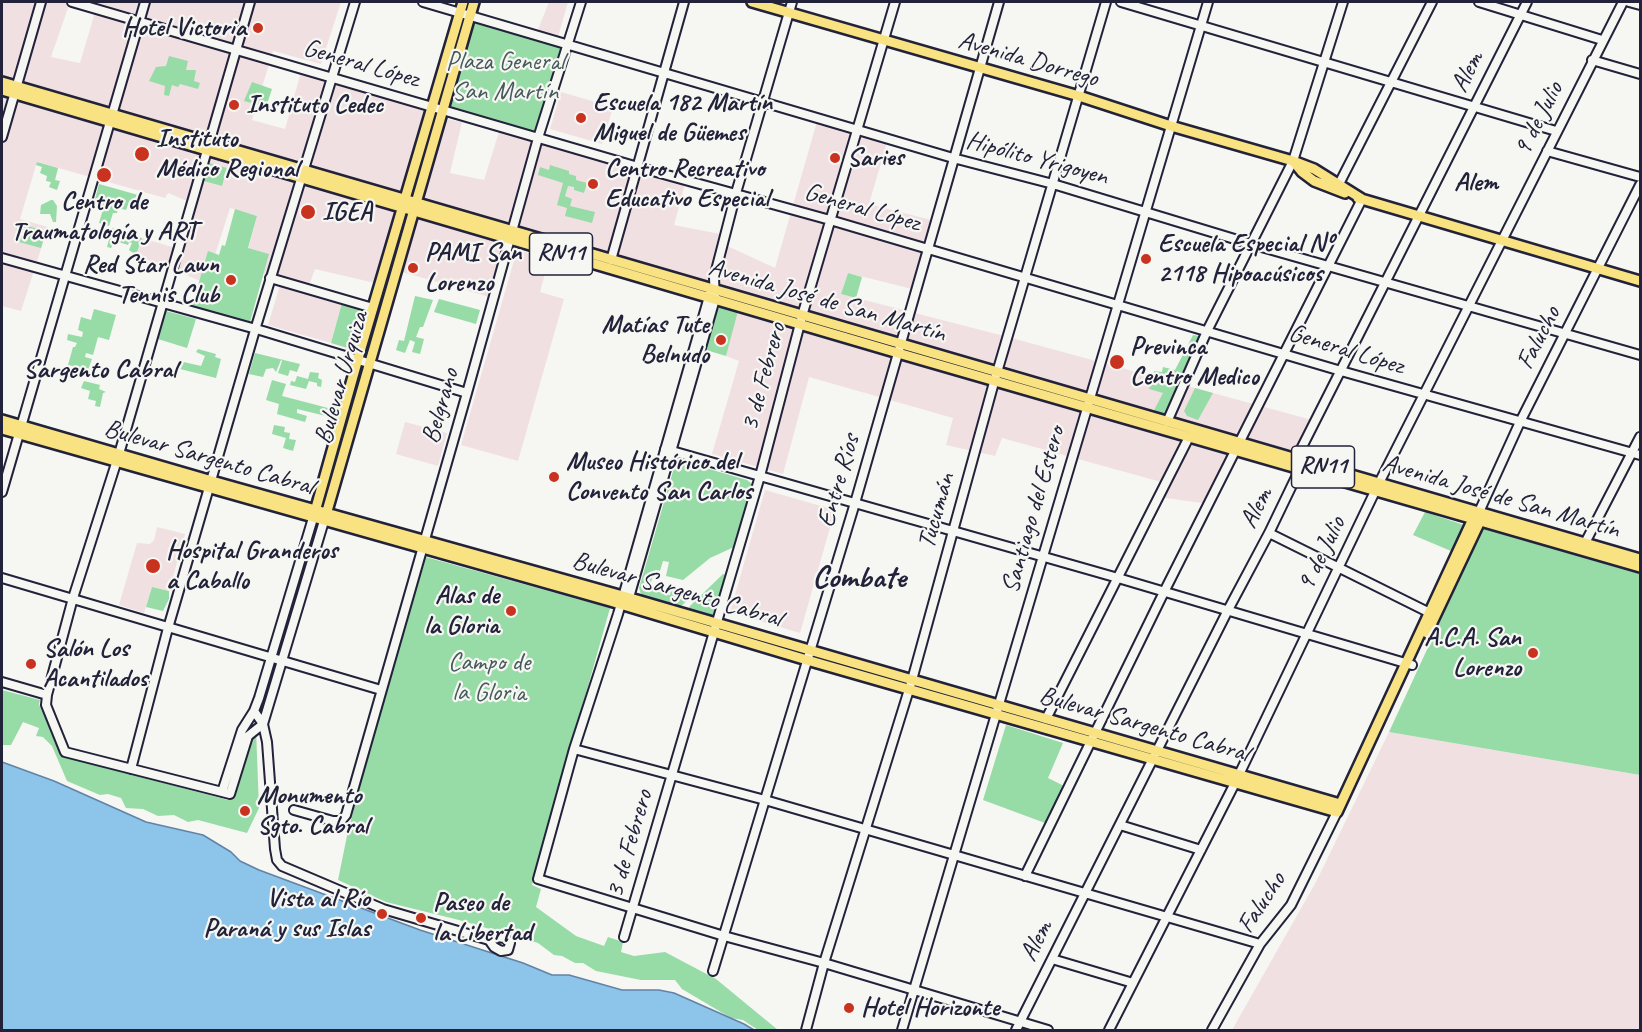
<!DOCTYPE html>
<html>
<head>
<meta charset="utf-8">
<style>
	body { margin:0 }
	#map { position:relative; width:1642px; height:1032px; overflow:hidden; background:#f6f6f2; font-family:Caveat,sans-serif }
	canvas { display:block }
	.frame { position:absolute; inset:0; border:3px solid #22223b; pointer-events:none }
</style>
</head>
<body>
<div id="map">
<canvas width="1642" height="1032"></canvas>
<div class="frame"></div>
</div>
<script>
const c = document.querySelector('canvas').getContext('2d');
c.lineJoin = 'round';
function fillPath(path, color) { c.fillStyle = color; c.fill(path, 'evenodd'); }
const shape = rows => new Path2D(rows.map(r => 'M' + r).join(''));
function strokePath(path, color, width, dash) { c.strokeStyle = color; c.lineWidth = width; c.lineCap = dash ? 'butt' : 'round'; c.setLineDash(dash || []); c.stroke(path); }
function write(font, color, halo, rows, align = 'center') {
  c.font = font + ' Caveat,sans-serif'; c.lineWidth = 4.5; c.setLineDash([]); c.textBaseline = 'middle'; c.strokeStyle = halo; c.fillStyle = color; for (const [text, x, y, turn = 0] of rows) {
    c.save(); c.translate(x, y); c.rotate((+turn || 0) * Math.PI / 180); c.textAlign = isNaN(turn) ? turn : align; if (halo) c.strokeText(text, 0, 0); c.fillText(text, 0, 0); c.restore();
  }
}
fillPath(shape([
	[2,2,70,2,51,57,80,63,98,2,341,2,321,64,273,51,252,120,285,129,301,72,433,107,430,116,462,122,450,173,484,180,499,132,686,180,674,225,725,235,723,244,775,268,818,118,888,139,869,204,935,221,916,290,848,273,841,294,1008,337,1312,420,1296,459,1239,443,1209,504,1159,497,1165,483,1002,438,995,456,946,445,953,418,809,377,783,474,712,454,739,361,726,356,737,311,744,299,512,231,493,298,381,266,375,283,315,269,308,288,263,274,248,250,257,216,230,208,206,283,136,255,142,238,179,249,192,203,168,193,165,198,37,162,20,219,48,227,21,311,2,306],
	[549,2,568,2,558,37,537,32],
	[561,92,613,107,602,144,550,129],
	[517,250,549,259,540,292,564,299,518,461,461,445],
	[280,285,342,303,331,343,268,325],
	[405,422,447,433,438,466,396,454],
	[765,490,835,510,800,633,730,612],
	[157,527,185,534,169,591,152,587,144,613,119,605,137,543,150,544,154,540],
	[1389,732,1640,775,1640,1030,1232,1030,1316,882]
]), '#f1e0e2');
fillPath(shape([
	[470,15,569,44,538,138,442,110],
	[169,56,188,61,186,70,196,70,194,81,200,83,198,89,180,84,178,87,172,85,169,96,164,95,165,86,149,81,156,67,166,66],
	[252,82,272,89,266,107,244,101],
	[37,162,58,168,55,180,60,181,57,190,49,187,51,182,46,181,47,176,40,173,42,167,36,165],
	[209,163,227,168,222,186,204,181],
	[550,165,569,171,569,174,576,176,576,180,587,183,584,193,574,190,574,187,568,186,565,196,572,199,570,206,595,212,592,223,565,216,567,208,557,205,563,183,538,175,540,167,549,170],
	[99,184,138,195,136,202,130,200,126,210,118,208,117,213,113,213,109,226,99,223,104,206,94,203],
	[51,200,53,200,57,206,56,222,53,222,50,214,40,214,41,205],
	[235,209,257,216,248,248,269,254,250,322,192,306,208,251,219,255,222,245,225,246],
	[18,223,38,229,38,232,45,235,41,248,19,242,21,232,16,231],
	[112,228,142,238,136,255,129,250,132,243,129,242,128,245,115,241,111,248,107,247],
	[848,273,862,277,856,298,841,294],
	[415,296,433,300,423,327,420,327,416,337,424,339,420,354,412,352,415,342,410,340,405,353,396,350,399,340,404,341],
	[439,299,480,310,476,324,434,312],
	[342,303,366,309,354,350,331,343],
	[722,307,738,311,726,356,706,350,717,309],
	[94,309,116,315,109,340,98,337,93,355,86,353,85,357,92,359,88,370,68,365,73,347,75,347,77,343,67,340,68,334,82,337,83,332,78,330,81,317,91,320],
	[166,311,196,319,187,348,158,339],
	[1193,335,1199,336,1165,414,1152,414,1163,393,1149,389,1154,371,1162,372,1163,367,1175,370],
	[198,349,216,354,215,357,221,359,216,378,176,368,179,361,201,366,205,356,196,352],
	[255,353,300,364,297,372,290,370,288,376,278,373,282,361,281,360,276,372,273,368,266,369,263,377,249,374],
	[310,372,319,373,318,378,322,380,321,387,317,386,317,383,309,381,306,389,290,385,291,381,295,382,297,376,308,379],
	[272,380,286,384,282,396,328,408,326,416,297,409,297,413,307,416,305,422,277,414,279,404,266,400],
	[84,381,100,385,99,389,106,392,103,393,100,407,95,406,96,401,88,399,90,391,81,388],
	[1195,388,1213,393,1198,420,1187,416,1184,411],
	[274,425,285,427,284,432,290,433,289,439,296,440,293,451,283,448,286,438,272,434],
	[678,460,747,480,752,484,734,547,710,558,683,580,666,576,669,562,663,561,660,571,655,570,650,585,653,590,670,595,672,586,679,588,681,592,688,593,690,598,680,607,676,607,642,597,639,588,676,461],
	[1425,512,1464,525,1451,551,1413,535],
	[1483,528,1640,574,1640,775,1389,732],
	[422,556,610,608,532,885,541,889,536,907,576,936,604,946,608,937,623,942,621,952,634,956,665,952,716,979,778,1030,758,1030,743,1020,731,1018,682,989,675,980,641,980,596,971,583,963,575,963,562,956,554,955,538,943,459,920,386,902,338,880,348,831],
	[723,574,728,575,716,612,712,617,690,611,688,609,690,606],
	[152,587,169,591,169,599,163,611,146,607],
	[2,690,40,700,39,704,41,709,65,757,228,800,248,736,256,730,259,808,247,833,198,820,188,822,174,815,158,816,143,809,126,808,121,798,108,794,100,795,67,781,52,746,43,737,36,736,39,728,23,722,11,745,2,745],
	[1006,725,1063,743,1048,778,1064,786,1045,823,983,800]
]), '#97dba7');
const water = shape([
	[2,762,54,781,146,822,203,835,231,852,240,861,259,870,420,930,523,963,552,975,569,975,622,990,659,990,674,993,744,1024,754,1030,2,1030,2,762]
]);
fillPath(water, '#8cc4ea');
strokePath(water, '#6283a4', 1.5);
const minor = shape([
	[72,2,638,167,830,220,1341,371,1640,455],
	[250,2,119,454,73,598,47,695,46,705,65,752,230,794,248,736,263,724,324,521],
	[423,2,953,158,1053,184,1251,244,1640,355],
	[1121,2,1556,131],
	[1479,2,1602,40],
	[1629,2,1640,5],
	[1592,60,1640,74],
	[2,137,41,2],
	[1547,151,1640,177],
	[1335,184,1339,184,1432,2],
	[2,258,263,331,467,393],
	[611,260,684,2],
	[270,278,373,308],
	[710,293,618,614,574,749,538,879,724,936,824,963,1048,1030],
	[1167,422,1207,331,1293,161,1343,2],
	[665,449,1118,578,1412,665],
	[2,492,145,2],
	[1479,512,1520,422,1640,185],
	[1269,533,1434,615],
	[1585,543,1640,437],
	[2,578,381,690],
	[628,601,715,299,714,278,736,193,792,2],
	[2,682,47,695],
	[254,711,263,724,267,742,275,849,277,860,282,866,383,909,489,940,494,947,501,951,508,950,510,943,505,938,497,937,489,940],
	[1046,719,1189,437],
	[574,749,765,800,1260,944],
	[131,769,168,628,255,330,355,2],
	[222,792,242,730,254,711,259,698,313,518],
	[294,810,333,821,341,821,346,815,467,393,538,138,581,2],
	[1120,825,1201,850],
	[1025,876,1164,592,1362,199],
	[624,937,760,476,802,316,895,2],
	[1052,959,1133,983],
	[713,971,855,503,999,2],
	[806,1030,824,963,912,680,993,386,1106,2],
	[902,1030,1208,2],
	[1016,1030,1228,610,1269,533,1296,477,1301,449,1527,2],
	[1109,1030,1235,783,1379,483,1623,2],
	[1212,1030,1260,944,1291,905,1337,812]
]);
const major = shape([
	[752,2,1079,96,1171,126,1293,161,1314,169,1362,199],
	[2,82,1640,559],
	[2,90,898,353,1640,567],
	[1294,162,1302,172,1314,181,1345,193],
	[1358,198,1640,281],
	[2,420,212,481,637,600,1340,804],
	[2,429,610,601,807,660,1337,812,1473,519,1479,512],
	[314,515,359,355,463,2],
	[325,518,474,2],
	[1427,633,1480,521,1479,515]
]);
strokePath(minor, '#22223b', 12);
strokePath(major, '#22223b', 14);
strokePath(minor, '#f6f6f2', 8);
strokePath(major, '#f8e281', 9);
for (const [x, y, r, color] of [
	[258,28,6,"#c8321e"],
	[234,105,6,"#c8321e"],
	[581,118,6,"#c8321e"],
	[142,154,8,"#c8321e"],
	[835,158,6,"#c8321e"],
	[104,175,8,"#c8321e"],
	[593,184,6,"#c8321e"],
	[308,212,8,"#c8321e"],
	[1146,259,6,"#c8321e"],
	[413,268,6,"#c8321e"],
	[231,280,6,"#c8321e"],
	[721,340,6,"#c8321e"],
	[1117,362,8,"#c8321e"],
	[554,477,6,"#c8321e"],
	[153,566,8,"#c8321e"],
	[511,611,6,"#c8321e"],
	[1533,653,6,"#c8321e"],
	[31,664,6,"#c8321e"],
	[245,811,6,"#c8321e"],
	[382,914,6,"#c8321e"],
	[421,918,6,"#c8321e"],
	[849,1008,6,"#c8321e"]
]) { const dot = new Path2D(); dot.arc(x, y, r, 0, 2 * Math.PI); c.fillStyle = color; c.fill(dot); strokePath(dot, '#f6f6f2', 2); }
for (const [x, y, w] of [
	[561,254,63],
	[1323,467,63]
]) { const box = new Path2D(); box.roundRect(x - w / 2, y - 21, w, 42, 4.5); c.fillStyle = '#f6f6f2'; c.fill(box); strokePath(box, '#22223b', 1.5); }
write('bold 24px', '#22223b', null, [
	["RN11",561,254],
	["RN11",1323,467]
]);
write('bold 26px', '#22223b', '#f6f6f2', [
	["Hotel Victoria",246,28,"right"],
	["Escuela 182 Martín",593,103],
	["Miguel de Güemes",593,133],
	["Instituto Cedec",246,105],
	["Instituto",156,139],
	["Médico Regional",156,169],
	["Saries",847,158],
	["Centro Recreativo",605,169],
	["Educativo Especial",605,199],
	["Centro de",104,202,"center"],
	["Traumatología y ART",104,232,"center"],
	["IGEA",322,212],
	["Escuela Especial Nº",1158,244],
	["2118 Hipoacúsicos",1158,274],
	["PAMI San",425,253],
	["Lorenzo",425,283],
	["Red Star Lawn",219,265,"right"],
	["Tennis Club",219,295,"right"],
	["Matías Tute",709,325,"right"],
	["Belnudo",709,355,"right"],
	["Previnca",1130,347],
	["Centro Medico",1130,377],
	["Museo Histórico del",566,462],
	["Convento San Carlos",566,492],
	["Hospital Granderos",166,551],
	["a Caballo",166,581],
	["Alas de",499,596,"right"],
	["la Gloria",499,626,"right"],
	["A.C.A. San",1521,638,"right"],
	["Lorenzo",1521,668,"right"],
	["Salón Los",43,649],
	["Acantilados",43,679],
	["Monumento",257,796],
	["Sgto. Cabral",257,826],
	["Vista al Río",370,899,"right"],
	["Paraná y sus Islas",370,929,"right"],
	["Paseo de",433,903],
	["la Libertad",433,933],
	["Hotel Horizonte",861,1008]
], 'left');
write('26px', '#22223b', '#f6f6f2', [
	["Avenida Dorrego",1028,60,16],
	["General López",361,64,16],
	["Alem",1468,72,-63],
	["9 de Julio",1539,119,-63],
	["Hipólito Yrigoyen",1037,159,15],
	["General López",862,208,16],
	["Avenida José de San Martín",827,301,16],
	["Falucho",1539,338,-63],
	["General López",1346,350,17],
	["3 de Febrero",764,377,-75],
	["Bulevar Urquiza",342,378,-74],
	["Belgrano",441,406,-74],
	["Bulevar Sargento Cabral",209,458,16],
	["Entre Ríos",839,481,-74],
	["Avenida José de San Martín",1501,497,16],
	["Alem",1257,508,-63],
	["Santiago del Estero",1034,510,-74],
	["Tucumán",937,511,-74],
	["9 de Julio",1322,554,-64],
	["Bulevar Sargento Cabral",677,590,16],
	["Bulevar Sargento Cabral",1144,725,16],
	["3 de Febrero",630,844,-74],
	["Falucho",1262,903,-57],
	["Alem",1037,941,-63]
]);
write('26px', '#455a5b', '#f6f6f2', [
	["Plaza General",505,62],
	["San Martín",505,92],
	["Campo de",489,663],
	["la Gloria",489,693]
]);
write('bold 27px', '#22223b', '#f6f6f2', [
	["Alem",1476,183],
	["Sargento Cabral",100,370]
]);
write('bold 32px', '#22223b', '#f6f6f2', [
	["Combate",859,579]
]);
</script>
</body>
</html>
